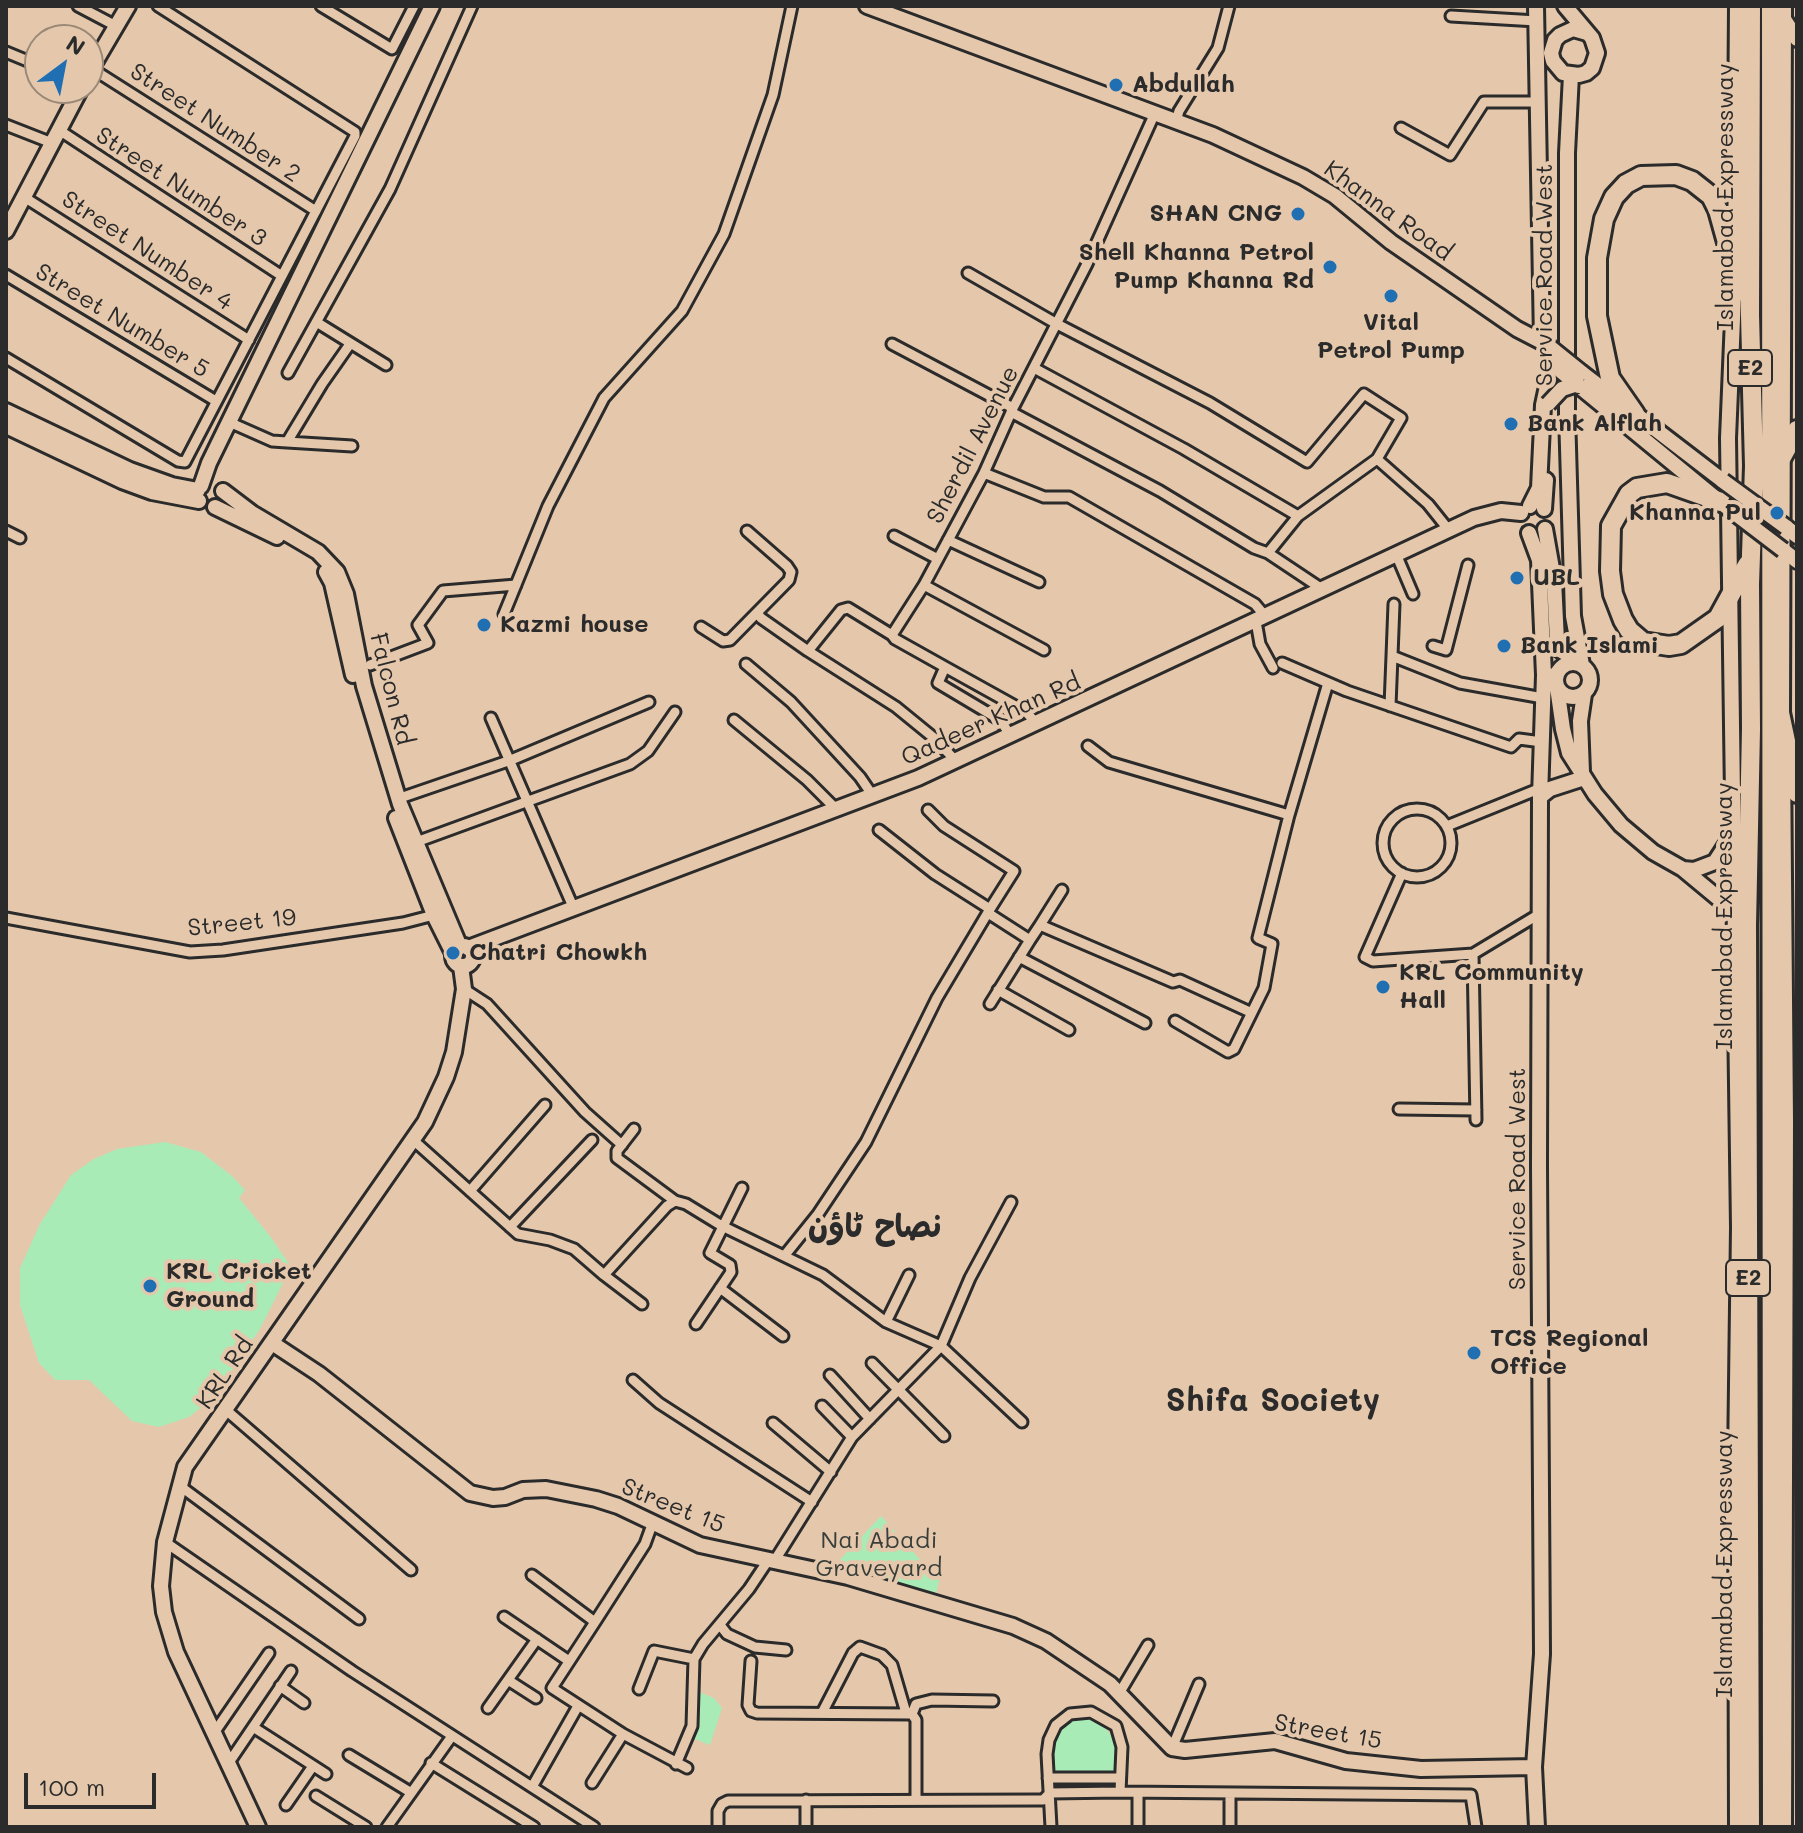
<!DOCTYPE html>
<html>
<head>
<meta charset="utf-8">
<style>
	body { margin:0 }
	#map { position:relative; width:1803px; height:1833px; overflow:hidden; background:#e5c8ac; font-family:Mali,sans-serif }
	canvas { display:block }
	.frame { position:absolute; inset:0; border:8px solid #2b2b2b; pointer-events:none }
	.north { position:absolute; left:24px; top:24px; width:80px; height:80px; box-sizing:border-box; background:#e5c8ac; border:2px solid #9b8978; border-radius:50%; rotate:32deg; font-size:22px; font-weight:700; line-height:32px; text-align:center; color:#2b2b2b }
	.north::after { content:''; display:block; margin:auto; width:28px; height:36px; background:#1f6fb2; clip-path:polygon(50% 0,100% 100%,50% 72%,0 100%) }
	.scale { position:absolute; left:24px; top:1773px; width:132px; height:36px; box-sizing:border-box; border:4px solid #2b2b2b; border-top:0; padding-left:10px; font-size:24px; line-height:28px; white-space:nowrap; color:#2b2b2b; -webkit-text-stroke:6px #e5c8ac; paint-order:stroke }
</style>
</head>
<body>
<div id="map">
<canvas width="1803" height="1833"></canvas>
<div class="frame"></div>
<div class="north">N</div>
<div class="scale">100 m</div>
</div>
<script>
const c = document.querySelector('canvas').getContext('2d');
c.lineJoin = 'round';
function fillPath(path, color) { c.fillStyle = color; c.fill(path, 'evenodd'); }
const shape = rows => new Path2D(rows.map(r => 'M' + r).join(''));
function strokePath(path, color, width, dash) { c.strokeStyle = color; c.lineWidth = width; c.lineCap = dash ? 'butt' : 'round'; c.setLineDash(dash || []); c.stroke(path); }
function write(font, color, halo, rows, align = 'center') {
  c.font = font + ' Mali,"Playpen Sans Arabic",sans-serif'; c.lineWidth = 8; c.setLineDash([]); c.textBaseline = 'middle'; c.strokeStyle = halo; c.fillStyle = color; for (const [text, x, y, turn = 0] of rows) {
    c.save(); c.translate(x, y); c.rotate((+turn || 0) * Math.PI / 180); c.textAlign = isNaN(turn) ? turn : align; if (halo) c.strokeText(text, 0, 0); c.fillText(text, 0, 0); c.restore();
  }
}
fillPath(shape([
	[165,1142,201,1152,232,1176,245,1190,239,1198,270,1236,291,1267,260,1329,214,1397,189,1417,159,1427,132,1421,89,1380,55,1380,39,1363,20,1305,20,1268,40,1224,71,1175,94,1159,117,1149],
	[881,1516,923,1563,941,1573,935,1598,833,1567],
	[699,1692,714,1698,722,1708,710,1745,692,1738,696,1694],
	[1092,1717,1099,1720,1113,1738,1115,1746,1115,1774,1055,1774,1052,1754,1055,1734,1069,1720]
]), '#a8ebb6');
const street = shape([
	[78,6,116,26],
	[321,6,392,49,414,6],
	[1451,16,1537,21],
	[6,52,40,66],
	[91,68,316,211],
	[1176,121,1179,111,1218,48,1229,6],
	[6,125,52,143],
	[1401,128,1450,155,1484,102,1538,102],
	[59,130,282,276],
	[24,197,249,340],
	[968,273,1057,324,1210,403,1307,462,1364,394,1401,418,1377,459,1298,516,1268,553],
	[6,275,216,401],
	[318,323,386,365],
	[350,344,322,384,287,442,352,446],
	[892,344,1013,408],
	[6,358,178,461,185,462,355,136,355,132,158,6],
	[1034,368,1184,449,1298,516],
	[288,373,390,189,472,6],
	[1011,412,1160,491,1254,548,1268,553,1322,589],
	[229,422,272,441,287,442],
	[1377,459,1428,504,1448,529],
	[984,473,1044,497,1069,497,1255,604,1265,616],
	[6,531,20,538],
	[894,536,938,559],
	[948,540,1039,582],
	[1399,561,1413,594],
	[924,585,1044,650],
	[1394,604,1392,656,1460,683,1543,698],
	[504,614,548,506,604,398,682,311,724,234,773,95,792,6],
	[758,614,761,618,808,651,896,707,934,738,955,760],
	[701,627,723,641,730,640,789,580,791,572,787,566,747,531],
	[1257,627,1260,644,1273,668],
	[1433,646,1446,650,1468,565],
	[808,651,841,610,848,608,892,635],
	[1282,663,1347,691,1511,747,1519,739,1542,742],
	[746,664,791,702,860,777,873,796],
	[370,665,428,643,418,625,443,591,516,585],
	[945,667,1026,712,1037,724],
	[1390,706,1392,656],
	[491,718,574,909],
	[734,720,807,780,836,809],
	[1011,736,1000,720,938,683,945,667,895,639,892,635,924,585,984,473,1013,408,1087,264,1155,113],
	[1088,746,1109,762,1289,815],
	[403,797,511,760,649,702],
	'1383 843a34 34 0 1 1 68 0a34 34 0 1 1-68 0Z',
	[928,810,944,826,1014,871,990,909],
	[1447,826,1541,788],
	[419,841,630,764,648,751,675,712],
	[1402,873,1365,957,1373,961,1473,954],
	[988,913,1030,940,1040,925,1173,982,1180,980,1250,1012],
	[6,918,190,952,223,950,403,923,434,915],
	[1040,925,1062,890],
	[1019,957,1145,1023],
	[464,989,487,1004,585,1112,622,1145],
	[998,990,1069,1030],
	[990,1004,1030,940],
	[1175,1021,1228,1052,1234,1049,1264,988,1272,944,1258,938,1289,815,1328,683],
	[1399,1109,1476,1110],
	[1476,1120,1473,954,1541,913],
	[634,1129,617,1151,617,1158,675,1201,686,1204,722,1226,823,1275,886,1322,941,1346,852,1437,775,1560],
	[412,1139,518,1234,550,1240,574,1249,604,1275,667,1206,675,1201],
	[470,1191,545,1105],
	[1011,1202,970,1278,941,1346,1022,1422],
	[510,1227,592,1140],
	[785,1255,818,1214,866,1142,937,998,990,909,935,874,879,830],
	[604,1275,642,1304],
	[720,1288,783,1336],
	[886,1322,909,1275],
	[696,1324,731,1272,730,1265,710,1253,742,1188],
	[872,1363,944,1436],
	[830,1375,870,1419],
	[633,1380,659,1403,812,1502],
	[822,1406,852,1437],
	[226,1410,411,1570],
	[773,1423,831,1472],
	[180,1486,359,1619],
	[165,1542,352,1671,594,1827],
	[532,1575,595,1622,645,1544,653,1522],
	[504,1617,569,1661],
	[595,1622,552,1688,623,1734,687,1768],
	[720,1625,727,1634,755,1647,786,1650],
	[751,1661,748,1705,751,1711,757,1713,912,1714],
	[508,1680,536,1698],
	[280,1686,304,1703],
	[639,1689,654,1651,694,1659],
	[1120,1692,1148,1645],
	[488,1708,537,1639],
	[822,1713,853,1653,860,1647,882,1655,892,1665,906,1713],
	[253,1727,326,1774],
	[214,1733,269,1653],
	[1172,1748,1199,1684],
	[349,1755,410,1792],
	[431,1763,534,1827],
	[228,1764,291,1671],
	[676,1764,692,1726,694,1659,703,1644,749,1589,769,1559],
	[1048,1778,1120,1778],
	[592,1783,623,1734],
	[532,1787,578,1706],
	[1138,1793,1138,1827],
	[316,1796,366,1827],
	[916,1799,916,1720,912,1714,916,1704,932,1700,993,1701],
	[286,1805,313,1766],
	[387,1827,452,1736],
	[718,1827,718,1811,722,1804,728,1801,1038,1800,1043,1800,1050,1793,1120,1792,1471,1795,1476,1827],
	[806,1827,806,1800],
	[1051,1827,1047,1754,1049,1740,1056,1725,1070,1714,1091,1712,1116,1726,1122,1747,1120,1792],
	[1230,1827,1230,1793]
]);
const secondary = shape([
	[1536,6,1542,341],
	[1565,6,1592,38,1597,53,1592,68,1586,73,1579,75,1563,73,1553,61,1551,53,1555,40,1560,35,1573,29,1587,33],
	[1737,6,1735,271,1728,438,1739,1227,1736,1462,1737,1827],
	[1784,19,1797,39],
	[88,74,128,6],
	[1571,75,1567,153,1567,414,1573,616,1582,665],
	[6,231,81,88],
	[6,411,130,470,172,485,198,490],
	[6,426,122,481,152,492,199,501],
	[201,486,209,463,432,6],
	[223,491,252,513,318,552,337,572,346,594,364,686,400,804,460,947],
	[215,507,277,537],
	[326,572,332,583,353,675],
	'1556 680a17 17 0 1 1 34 0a17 17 0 1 1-34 0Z',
	[1557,687,1563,729,1569,753,1595,794,1621,825,1653,852,1683,869,1736,913],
	[1782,718,1784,6],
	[1783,754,1786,1122,1784,1827],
	[1582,772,1580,721,1584,694],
	[1540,797,1550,789,1584,778],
	[396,818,434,915,453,953],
	[1683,869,1694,870,1715,862,1733,834],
	[272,1343,319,1374,470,1493,493,1498,505,1497,523,1490,546,1489,596,1499,618,1506,700,1545,848,1577,1013,1626,1046,1641,1110,1684,1172,1748,1185,1750,1275,1741,1346,1761,1421,1769,1534,1767],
	[1537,1827,1534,1767,1542,1654,1539,1166,1540,797,1544,675,1556,676]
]);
const primary = shape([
	[867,6,1213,135,1303,177,1335,196,1391,242,1517,329,1546,344],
	[1582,373,1723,481],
	[1579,386,1714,497],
	[1530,506,1539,488,1543,405,1552,363],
	[1544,509,1546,480],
	[1786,527,1797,536],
	[1545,529,1554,580,1557,641,1560,650,1565,653,1574,653,1578,648],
	[1529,533,1539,560,1544,675],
	[1783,550,1797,561],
	'453 956a10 10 0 1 1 20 0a10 10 0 1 1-20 0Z',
	[468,948,918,778,1474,518,1501,511,1521,513],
	[258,1827,176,1652,164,1612,161,1586,165,1542,185,1467,425,1122,446,1077,454,1052,464,989,461,966]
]);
const highway = shape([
	[1771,6,1772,1827],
	[1635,414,1610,378,1597,316,1597,258,1604,219,1614,197,1626,184,1641,176,1676,175,1692,181,1711,196,1718,210,1735,271,1747,294],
	[1773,473,1797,430],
	[1721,502,1667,483,1637,488,1629,494,1611,526,1610,571,1613,594,1623,620,1629,630,1643,642,1669,646,1681,644,1718,618,1747,565],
	[1779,708,1797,793],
	[1750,1827,1747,925,1751,729,1750,584,1754,466,1750,315,1751,6]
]);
strokePath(street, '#2b2b2b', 15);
strokePath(secondary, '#2b2b2b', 20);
strokePath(primary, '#2b2b2b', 20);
strokePath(highway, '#2b2b2b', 24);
strokePath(street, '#e5c8ac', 9);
strokePath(secondary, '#e5c8ac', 14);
strokePath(primary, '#e5c8ac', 14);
strokePath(highway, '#e5c8ac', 18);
const primaryBridge = shape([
	[1546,344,1582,373],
	[1544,357,1579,386],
	[1548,404,1562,389,1577,384],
	[1723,481,1786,527],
	[1724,505,1783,550]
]);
strokePath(primaryBridge, '#2b2b2b', 20, []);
strokePath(primaryBridge, '#e5c8ac', 14);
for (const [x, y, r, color] of [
	[1116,85,8,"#1f6fb2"],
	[1298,214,8,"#1f6fb2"],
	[1330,267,8,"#1f6fb2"],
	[1391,296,8,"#1f6fb2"],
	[1511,424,8,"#1f6fb2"],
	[1777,513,8,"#1f6fb2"],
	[1517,578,8,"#1f6fb2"],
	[484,625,8,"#1f6fb2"],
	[1504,646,8,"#1f6fb2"],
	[453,953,8,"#1f6fb2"],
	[1383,987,8,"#1f6fb2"],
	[150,1286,8,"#1f6fb2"],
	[1474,1353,8,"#1f6fb2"]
]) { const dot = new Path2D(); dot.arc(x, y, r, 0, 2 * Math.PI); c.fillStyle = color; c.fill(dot); strokePath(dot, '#e5c8ac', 3); }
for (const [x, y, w] of [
	[1750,368,44],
	[1748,1278,44]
]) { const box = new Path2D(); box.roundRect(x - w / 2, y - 18, w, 36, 6); c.fillStyle = '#e5c8ac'; c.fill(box); strokePath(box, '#2b2b2b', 2); }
write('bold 22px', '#2b2b2b', null, [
	["E2",1750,368],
	["E2",1748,1278]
]);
write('bold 24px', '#2b2b2b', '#e5c8ac', [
	["Abdullah",1132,85],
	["SHAN CNG",1282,214,"right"],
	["Shell Khanna Petrol",1314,253,"right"],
	["Pump Khanna Rd",1314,281,"right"],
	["Vital",1391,323,"center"],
	["Petrol Pump",1391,351,"center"],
	["Bank Alflah",1527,424],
	["Khanna Pul",1761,513,"right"],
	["UBL",1533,578],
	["Kazmi house",500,625],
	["Bank Islami",1520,646],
	["Chatri Chowkh",469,953],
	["KRL Community",1399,973],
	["Hall",1399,1001],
	["KRL Cricket",166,1272],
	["Ground",166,1300],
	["TCS Regional",1490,1339],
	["Office",1490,1367]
], 'left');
write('24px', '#2b2b2b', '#e5c8ac', [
	["Street Number 2",215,123,33],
	["Street Number 3",181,187,33],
	["Islamabad Expressway",1726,197,-90],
	["Khanna Road",1388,211,36],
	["Street Number 4",147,251,33],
	["Service Road West",1545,275,-90],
	["Street Number 5",122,321,31],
	["Sherdil Avenue",973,445,-63],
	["Falcon Rd",391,689,76],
	["Qadeer Khan Rd",991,720,-24],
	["Islamabad Expressway",1725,916,-90],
	["Street 19",242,923,-6],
	["Service Road West",1518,1179,-90],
	["KRL Rd",225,1373,-56],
	["Street 15",673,1506,22],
	["Islamabad Expressway",1725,1564,-90],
	["Street 15",1328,1732,10]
]);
write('24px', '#383e39', '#e5c8ac', [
	["Nai Abadi",879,1541],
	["Graveyard",879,1569]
]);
write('bold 32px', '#2b2b2b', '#e5c8ac', [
	["نصاح ٹاؤن",876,1227],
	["Shifa Society",1273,1401]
]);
</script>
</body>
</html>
